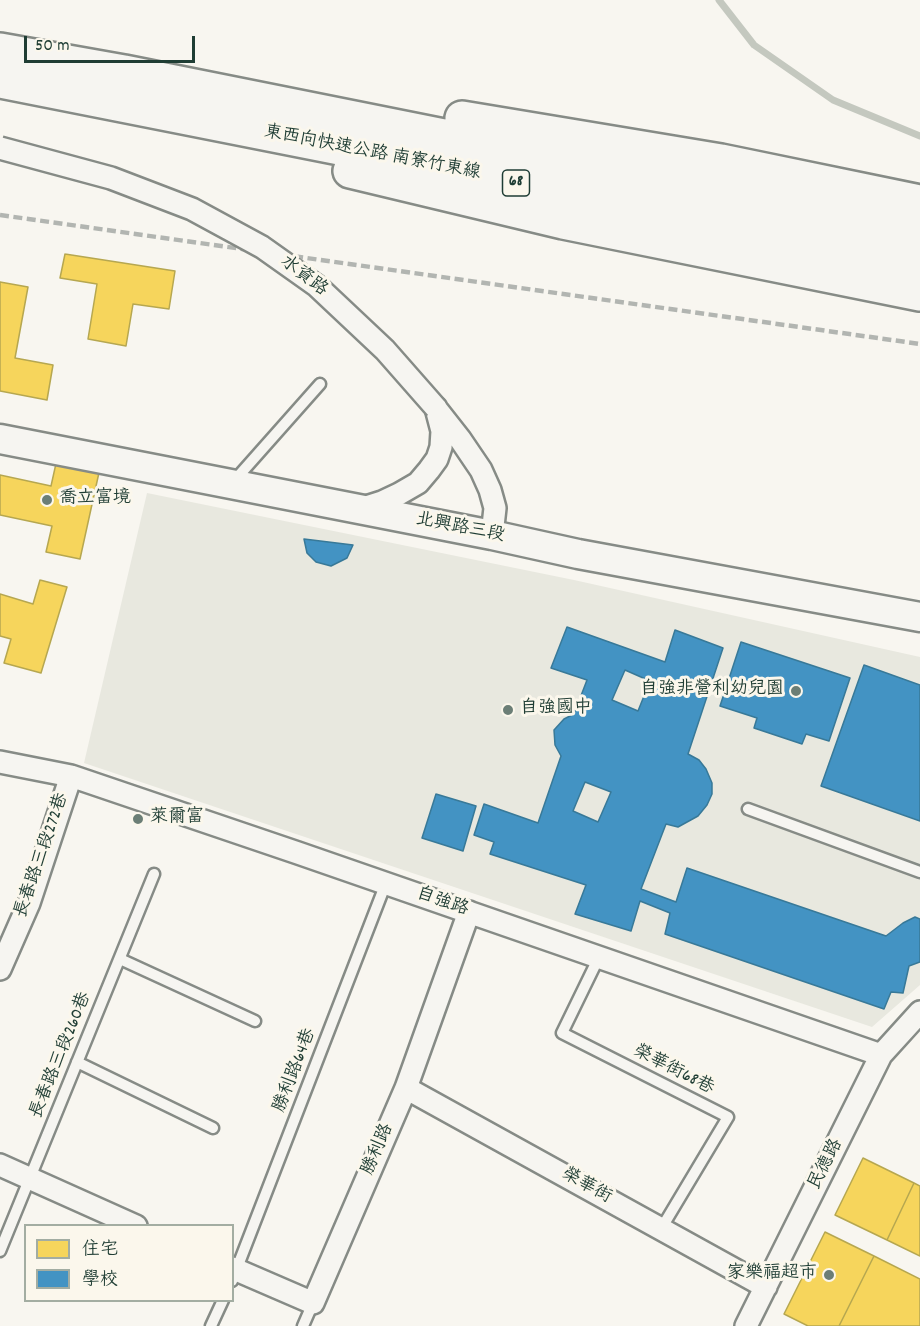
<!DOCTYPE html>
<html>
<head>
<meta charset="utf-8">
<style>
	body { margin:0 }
	#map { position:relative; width:920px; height:1326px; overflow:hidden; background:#f8f6f0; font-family:Dekko,"LXGW WenKai TC",sans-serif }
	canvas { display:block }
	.legend { position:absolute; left:24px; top:1224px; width:210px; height:78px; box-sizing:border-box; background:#fbf7ec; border:2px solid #a3ada2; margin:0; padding:8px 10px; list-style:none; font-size:18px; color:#1f3d34 }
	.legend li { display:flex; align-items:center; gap:12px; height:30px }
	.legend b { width:30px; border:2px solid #a3ada2 }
	.scale { position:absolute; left:24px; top:36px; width:171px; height:27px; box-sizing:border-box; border:3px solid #1f3d34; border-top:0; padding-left:8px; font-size:18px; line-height:21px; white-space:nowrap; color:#1f3d34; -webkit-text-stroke:4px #fbf7ec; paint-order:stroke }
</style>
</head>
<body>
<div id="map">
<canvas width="920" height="1326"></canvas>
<ul class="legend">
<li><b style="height:16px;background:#f6d55c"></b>住宅</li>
<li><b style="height:16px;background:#4393c3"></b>學校</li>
</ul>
<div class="scale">50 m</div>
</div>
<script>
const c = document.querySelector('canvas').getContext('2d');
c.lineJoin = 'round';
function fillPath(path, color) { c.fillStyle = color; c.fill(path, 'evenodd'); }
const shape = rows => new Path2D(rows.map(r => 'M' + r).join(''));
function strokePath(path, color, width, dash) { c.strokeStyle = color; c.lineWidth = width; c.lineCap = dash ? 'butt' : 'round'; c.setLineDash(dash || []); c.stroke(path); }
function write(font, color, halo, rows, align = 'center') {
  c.font = font + ' Dekko,"LXGW WenKai TC",sans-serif'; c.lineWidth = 6; c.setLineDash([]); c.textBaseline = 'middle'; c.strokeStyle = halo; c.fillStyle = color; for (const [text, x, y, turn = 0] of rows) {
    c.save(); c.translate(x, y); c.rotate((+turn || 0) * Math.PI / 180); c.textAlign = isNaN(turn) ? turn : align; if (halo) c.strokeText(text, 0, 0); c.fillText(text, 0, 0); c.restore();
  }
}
fillPath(shape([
	[147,493,574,580,920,657,920,985,872,1027,84,763]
]), '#e8e8df');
const homes = shape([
	[65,254,175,271,169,309,133,304,126,346,88,339,97,284,60,278,65,254],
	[0,282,28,287,15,358,53,365,47,400,0,391,0,282],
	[57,459,100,468,80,559,46,552,52,526,0,515,0,475,51,486,57,459],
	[40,580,67,587,41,673,4,663,11,639,0,636,0,594,33,604,40,580],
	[863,1158,914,1183,887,1240,835,1215,863,1158],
	[914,1183,920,1186,920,1256,887,1240,914,1183],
	[825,1232,874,1256,839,1326,808,1326,784,1314,825,1232],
	[874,1256,920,1279,920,1326,839,1326,874,1256]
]);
fillPath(homes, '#f6d55c');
strokePath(homes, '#b6a750', 1.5);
const schools = shape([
	[304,539,353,545,347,558,331,566,316,562,307,553,304,539],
	[567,627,665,662,675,630,723,648,688,754,699,760,706,769,712,783,712,794,707,805,698,816,678,827,666,824,641,889,676,902,687,868,886,936,903,923,915,917,920,919,920,962,909,966,903,993,891,992,884,1009,665,934,670,913,640,901,631,931,575,914,586,885,490,854,494,842,474,835,484,804,538,823,561,756,555,745,554,730,564,719,574,714,587,680,551,668,567,627],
	[625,670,650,681,638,711,612,700,625,670],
	[585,782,611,792,598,822,573,811,585,782],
	[741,642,850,678,829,741,806,734,802,744,754,728,757,718,720,706,741,642],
	[864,665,920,685,920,821,821,786,864,665],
	[436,794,476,806,463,851,422,838,436,794]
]);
fillPath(schools, '#4393c3');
strokePath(schools, '#387998', 1.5);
strokePath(shape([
	[719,0,754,45,833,100,920,136]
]), '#c4c8bf', 7);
const lane = shape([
	[234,481,320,384],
	[748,809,920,872],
	[599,957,562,1033,728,1117,661,1229],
	[120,959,255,1021],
	[77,1062,213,1128],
	[0,1251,154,874],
	[232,1281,386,883],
	[211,1326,223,1300],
	[303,1326,313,1303]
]);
const street = shape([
	[438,411,460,439,481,470,490,490,495,508,492,535],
	[360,509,382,502,399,494,418,483,429,470,437,459,441,447,442,431,436,408],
	[0,762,71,776,298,853,881,1055],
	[0,969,29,903,71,776],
	[406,1088,766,1287],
	[0,1165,136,1226],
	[232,1268,313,1303,406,1088,469,912],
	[746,1326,881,1055,920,1012]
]);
const secondary = shape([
	[0,439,492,535,578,554,920,617]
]);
const highway = shape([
	[0,50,124,72,718,191,920,229],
	[0,81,709,221,920,261],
	[462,118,721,161,920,202],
	[350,171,563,222,920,294]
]);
strokePath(lane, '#868b86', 15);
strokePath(street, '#868b86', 26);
strokePath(secondary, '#868b86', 33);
strokePath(highway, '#868b86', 38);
strokePath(lane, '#f6f5f1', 10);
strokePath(street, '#f6f5f1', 21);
strokePath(secondary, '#f6f5f1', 28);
strokePath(highway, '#f6f5f1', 33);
strokePath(shape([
	[0,215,920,344]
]), '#b2b5b1', 4.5, [9, 4.5]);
const streetBridge = shape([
	[0,148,111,178,192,209,262,247,317,286,385,350,436,408]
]);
strokePath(streetBridge, '#868b86', 26, []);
strokePath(streetBridge, '#f6f5f1', 21);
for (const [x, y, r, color] of [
	[47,500,6,"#6b7e76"],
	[796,691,6,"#6b7e76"],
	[508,710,6,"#6b7e76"],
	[138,819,6,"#6b7e76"],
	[829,1275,6,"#6b7e76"]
]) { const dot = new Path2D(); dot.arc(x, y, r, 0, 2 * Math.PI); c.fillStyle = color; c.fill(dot); strokePath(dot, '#fbf7ec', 2); }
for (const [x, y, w] of [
	[516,183,27]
]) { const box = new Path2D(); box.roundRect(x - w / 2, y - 13, w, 26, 4.5); c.fillStyle = '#fbf7ec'; c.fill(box); strokePath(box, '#1f3d34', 1.5); }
write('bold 16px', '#1f3d34', null, [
	["68",516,183]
]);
write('18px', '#1f3d34', '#fbf7ec', [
	["東西向快速公路 南寮竹東線",372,154,11],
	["水資路",303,277,37],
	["北興路三段",460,529,11],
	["長春路三段272巷",43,856,-71],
	["自強路",442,903,19],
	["長春路三段260巷",62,1056,-68],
	["勝利路64巷",296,1071,-69],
	["榮華街68巷",673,1071,27],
	["勝利路",379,1150,-67],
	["民德路",827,1165,-63],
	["榮華街",586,1187,29]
]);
write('18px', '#1f3d34', '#fbf7ec', [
	["喬立富境",59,500],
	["自強非營利幼兒園",784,691,"right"],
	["自強國中",520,710],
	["萊爾富",150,819],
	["家樂福超市",817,1275,"right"]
], 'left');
</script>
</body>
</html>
